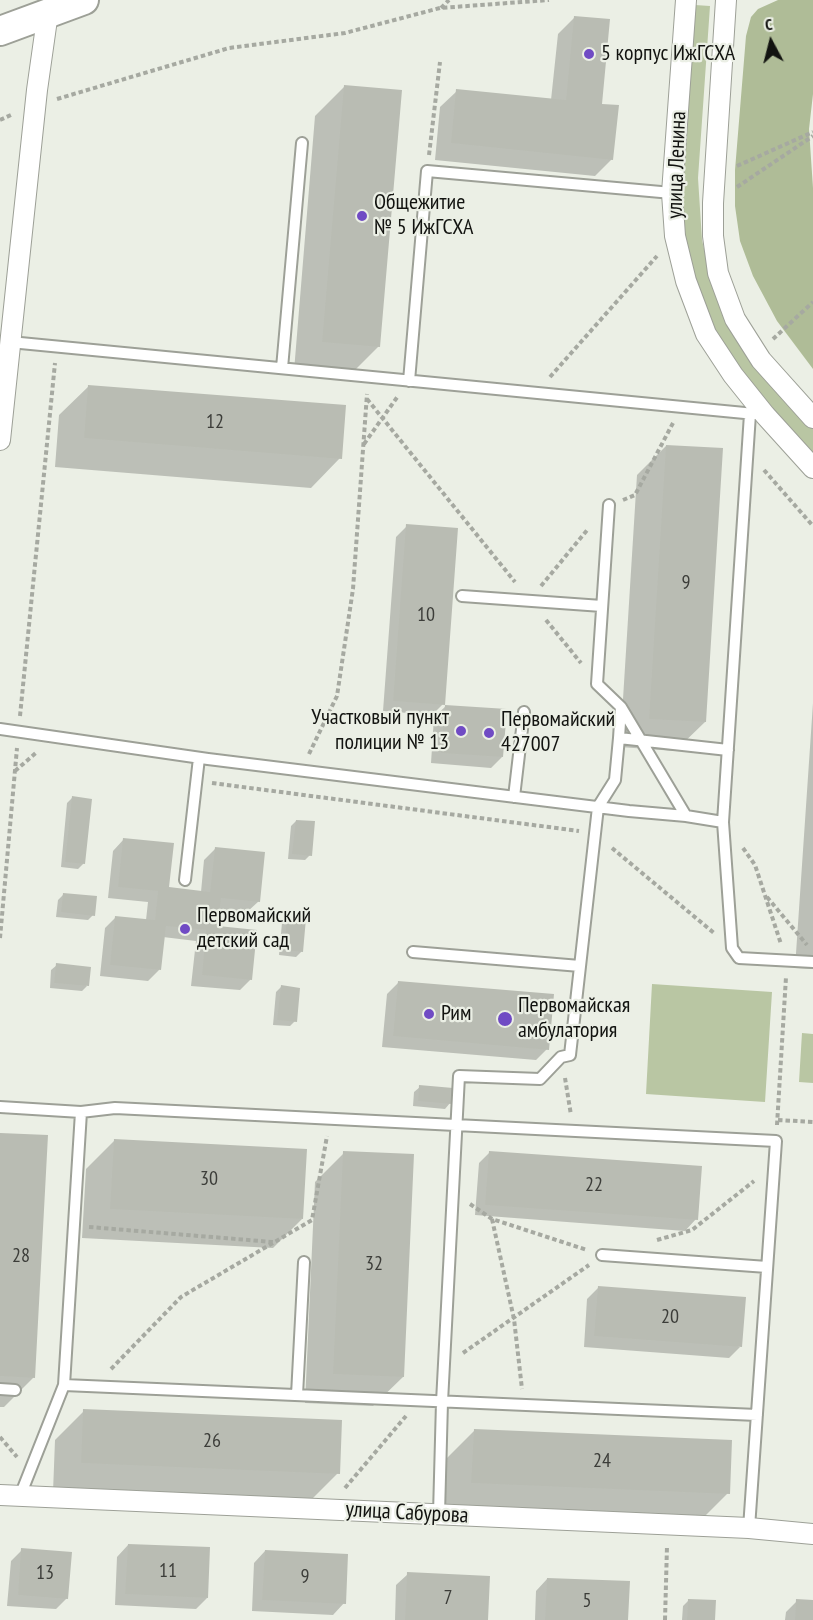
<!DOCTYPE html>
<html>
<head>
<meta charset="utf-8">
<style>
	body { margin:0 }
	#map { position:relative; width:813px; height:1620px; overflow:hidden; background:#ebefe5; font-family:"PT Sans Narrow",sans-serif }
	canvas { display:block }
	.north { position:absolute; left:741px; top:12px; width:60px; height:60px; -webkit-text-stroke:4px #ebefe5; paint-order:stroke; rotate:353deg; font-size:16px; font-weight:700; line-height:24px; text-align:center; color:#121310 }
	.north::after { content:''; display:block; margin:auto; width:21px; height:27px; background:#121310; clip-path:polygon(50% 0,100% 100%,50% 72%,0 100%) }
</style>
</head>
<body>
<div id="map">
<canvas width="813" height="1620"></canvas>
<div class="north">С</div>
</div>
<script>
const c = document.querySelector('canvas').getContext('2d');
c.lineJoin = 'round';
function fillPath(path, color) { c.fillStyle = color; c.fill(path, 'evenodd'); }
const shape = rows => new Path2D(rows.map(r => 'M' + r).join(''));
function strokePath(path, color, width, dash) { c.strokeStyle = color; c.lineWidth = width; c.lineCap = dash ? 'butt' : 'round'; c.setLineDash(dash || []); c.stroke(path); }
function write(font, color, halo, rows, align = 'center') {
  c.font = font + ' "PT Sans Narrow",sans-serif'; c.lineWidth = 4.5; c.setLineDash([]); c.textBaseline = 'middle'; c.strokeStyle = halo; c.fillStyle = color; for (const [text, x, y, turn = 0] of rows) {
    c.save(); c.translate(x, y); c.rotate((+turn || 0) * Math.PI / 180); c.textAlign = isNaN(turn) ? turn : align; if (halo) c.strokeText(text, 0, 0); c.fillText(text, 0, 0); c.restore();
  }
}
fillPath(shape([
	[695,5,710,6,698,178,702,240,710,275,760,370,813,429,813,454,748,380,726,350,713,328,693,278,684,241,682,183],
	[652,984,772,992,765,1102,646,1094],
	[802,1033,813,1034,813,1083,799,1082]
]), '#b9c6a3');
fillPath(shape([
	[778,0,813,0,813,94,809,129,813,188,813,369,777,321,753,276,740,241,735,206,735,170,746,36,751,17,758,9]
]), '#afbc97');
fillPath(shape([
	[575,17,600,105,612,159,595,176,435,160,440,107,457,91,551,100,558,34],
	[344,87,379,346,350,375,294,371,315,116],
	[89,386,340,458,311,488,55,467,59,415],
	[666,446,705,722,675,751,620,747,637,475],
	[407,526,443,704,432,715,383,711,396,537],
	[813,703,813,969,795,968],
	[446,706,502,757,491,768,431,763,434,717],
	[72,798,84,863,78,869,61,867,67,803],
	[296,821,310,855,305,860,288,859,291,826],
	[124,839,168,889,201,892,204,860,215,849,259,901,247,912,218,909,216,928,251,979,240,990,191,986,196,941,163,937,159,970,148,981,100,976,105,928,116,917,146,920,148,902,108,898,113,851],
	[63,895,93,915,88,920,56,917,58,900],
	[288,918,302,951,296,957,279,955,282,923],
	[57,965,87,986,82,991,50,988,51,970],
	[398,983,547,1049,536,1060,382,1047,387,994],
	[281,987,295,1021,290,1026,273,1025,276,992],
	[420,1087,450,1103,445,1109,413,1106,414,1092],
	[0,1134,33,1378,4,1407,0,1407],
	[115,1140,302,1219,273,1248,82,1238,86,1169],
	[490,1152,696,1219,685,1231,475,1215,479,1163],
	[344,1153,403,1377,373,1406,305,1403,315,1182],
	[599,1287,740,1347,729,1358,584,1347,587,1299],
	[84,1411,338,1473,309,1502,53,1492,55,1440],
	[474,1431,728,1493,699,1522,443,1512,445,1460],
	[128,1545,207,1598,196,1609,115,1605,117,1557],
	[22,1550,67,1598,56,1609,7,1606,11,1561],
	[265,1551,344,1603,333,1615,252,1611,254,1563],
	[408,1574,487,1620,395,1620,396,1585],
	[547,1579,627,1620,535,1620,536,1591],
	[688,1601,714,1620,682,1620,683,1606],
	[797,1601,813,1601,813,1620,785,1620,786,1612]
]), '#0003');
fillPath(shape([
	[574,16,610,19,602,104,619,105,613,160,451,143,456,89,566,100],
	[344,85,402,90,380,347,322,342],
	[88,385,346,405,342,459,84,438],
	[666,445,723,448,706,722,649,719],
	[406,524,458,528,445,705,507,709,503,757,441,753,445,705,393,701],
	[72,796,92,799,85,864,65,862],
	[296,820,315,821,312,856,292,854],
	[123,838,174,843,169,887,210,892,215,847,265,852,260,902,221,898,218,926,257,930,252,980,202,975,206,930,166,926,161,970,110,965,115,916,155,920,158,891,118,887],
	[63,893,97,896,95,916,61,912],
	[287,916,306,918,303,952,284,950],
	[56,963,91,967,89,986,54,983],
	[398,981,554,994,549,1050,393,1036],
	[281,985,300,988,297,1022,277,1020],
	[419,1085,453,1088,452,1104,418,1101],
	[0,1133,48,1135,35,1378,0,1376],
	[114,1139,307,1149,303,1219,110,1209],
	[343,1151,414,1154,404,1377,333,1374],
	[489,1151,702,1166,698,1220,485,1205],
	[598,1286,746,1297,742,1347,594,1336],
	[83,1409,342,1420,340,1474,81,1463],
	[474,1429,732,1440,730,1494,471,1483],
	[128,1544,210,1547,208,1598,125,1594],
	[21,1548,72,1552,68,1599,18,1595],
	[265,1550,348,1554,346,1604,262,1600],
	[407,1572,490,1576,488,1620,405,1620],
	[547,1578,630,1581,628,1620,545,1620],
	[688,1599,716,1600,715,1620,687,1620],
	[796,1599,813,1600,813,1620,795,1620]
]), '#b9bcb3');
const lane = shape([
	[10,342,755,414],
	[282,368,302,143],
	[409,381,427,171,672,193],
	[462,596,602,606],
	[621,707,686,816],
	[0,729,208,759,629,811,686,816,723,822,750,414],
	[619,738,728,750],
	[514,797,524,712],
	[723,822,732,948,739,958,813,962],
	[185,880,199,758],
	[413,952,580,966],
	[0,1107,81,1112,115,1108,776,1141,749,1528],
	[602,1255,767,1267],
	[64,1385,757,1415],
	[0,1389,15,1390],
	[297,1395,304,1262],
	[20,1496,64,1385,81,1112],
	[439,1514,442,1402,459,1076,540,1079,561,1057,570,1055,598,807,615,780,619,738,621,707,597,684,609,505]
]);
const street = shape([
	[686,0,672,193,675,236,686,281,706,334,733,375,765,415,813,468],
	[726,0,713,203,713,236,718,273,735,319,761,360,813,418],
	[0,440,37,90,48,12],
	[0,1495,749,1528,813,1534]
]);
const secondary = shape([
	[0,31,84,0]
]);
strokePath(lane, '#9da097', 14);
strokePath(street, '#9da097', 22);
strokePath(secondary, '#9da097', 32);
strokePath(shape([
	[441,8,449,0],
	[57,99,229,48,345,33,440,8,549,0],
	[0,120,13,114],
	[429,155,440,62],
	[737,166,813,132],
	[737,187,813,136],
	[773,339,813,302],
	[550,377,657,256],
	[367,399,515,582],
	[364,444,398,396],
	[764,470,813,526],
	[623,500,635,495,673,423],
	[541,586,588,529],
	[546,620,581,663],
	[20,716,55,363],
	[309,754,337,696,353,589,367,394],
	[15,771,37,752],
	[212,783,579,831],
	[612,848,714,933],
	[743,848,755,865,781,944],
	[767,897,807,945],
	[0,938,17,748],
	[565,1078,571,1115],
	[778,1120,813,1122],
	[777,1125,786,977],
	[470,1204,492,1219,587,1250],
	[492,1219,514,1319,522,1389],
	[89,1227,273,1242],
	[657,1240,692,1230,754,1181],
	[463,1353,589,1265],
	[111,1369,181,1297,312,1220,327,1136],
	[0,1437,17,1457],
	[345,1488,406,1416],
	[665,1620,667,1546]
]), '#a6a9a1', 4, [4.5, 3]);
strokePath(lane, '#fff', 10);
strokePath(street, '#fff', 20);
strokePath(secondary, '#fff', 28);
for (const [x, y, r, color] of [
	[589,54,6,"#704bc4"],
	[362,216,6,"#704bc4"],
	[461,731,6,"#704bc4"],
	[489,733,6,"#704bc4"],
	[185,929,6,"#704bc4"],
	[429,1014,6,"#704bc4"],
	[505,1019,8,"#704bc4"]
]) { const dot = new Path2D(); dot.arc(x, y, r, 0, 2 * Math.PI); c.fillStyle = color; c.fill(dot); strokePath(dot, '#ebefe5', 2); }
write('20px', '#3c3d39', null, [
	["12",215,422],
	["9",686,583],
	["10",426,615],
	["30",209,1179],
	["22",594,1185],
	["28",21,1256],
	["32",374,1264],
	["20",670,1317],
	["26",212,1441],
	["24",602,1461],
	["11",168,1571],
	["13",45,1573],
	["9",305,1577],
	["7",448,1598],
	["5",587,1601]
]);
write('22px', '#121310', '#ebefe5', [
	["5 корпус ИжГСХА",601,54],
	["Общежитие",374,203],
	["№ 5 ИжГСХА",374,228],
	["Участковый пункт",449,718,"right"],
	["полиции № 13",449,743,"right"],
	["Первомайский",501,720],
	["427007",501,745],
	["Первомайский",197,916],
	["детский сад",197,941],
	["Первомайская",518,1006],
	["амбулатория",518,1031],
	["Рим",441,1014]
], 'left');
write('22px', '#121310', '#ebefe5', [
	["улица Ленина",677,165,-88],
	["улица Сабурова",407,1513,3]
]);
</script>
</body>
</html>
